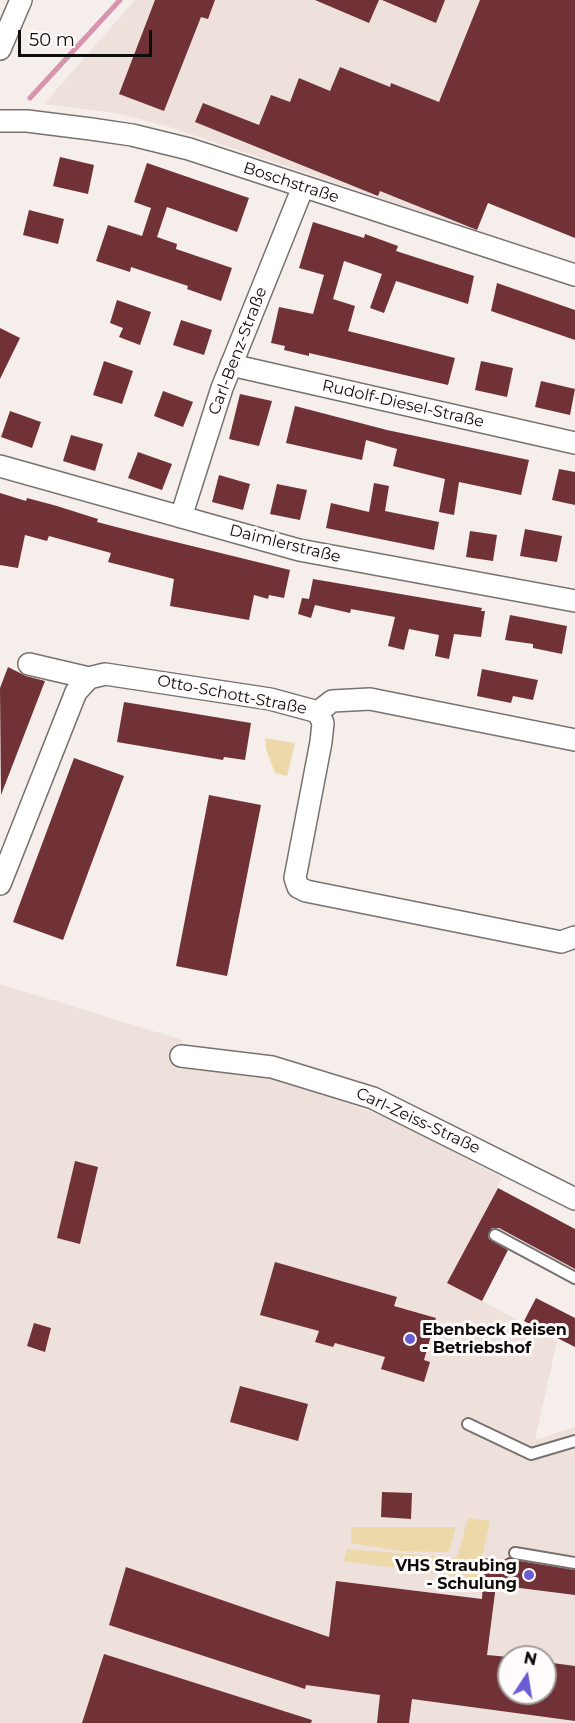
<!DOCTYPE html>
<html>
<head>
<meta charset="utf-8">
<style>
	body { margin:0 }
	#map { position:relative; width:575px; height:1723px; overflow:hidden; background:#f5eeeb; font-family:Montserrat,sans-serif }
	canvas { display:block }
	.north { position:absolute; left:497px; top:1645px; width:60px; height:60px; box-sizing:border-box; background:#fffcfb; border:2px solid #9f9c9b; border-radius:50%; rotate:12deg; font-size:16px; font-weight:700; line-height:24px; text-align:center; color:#0f0d0c }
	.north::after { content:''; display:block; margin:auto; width:21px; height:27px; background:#6a5cd5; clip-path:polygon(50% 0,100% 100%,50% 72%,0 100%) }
	.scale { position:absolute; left:18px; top:30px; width:134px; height:27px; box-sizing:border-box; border:3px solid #0f0d0c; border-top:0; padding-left:8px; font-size:18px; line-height:21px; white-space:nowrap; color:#0f0d0c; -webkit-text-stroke:4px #fffcfb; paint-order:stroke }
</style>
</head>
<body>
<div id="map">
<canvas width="575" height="1723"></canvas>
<div class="north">N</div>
<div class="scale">50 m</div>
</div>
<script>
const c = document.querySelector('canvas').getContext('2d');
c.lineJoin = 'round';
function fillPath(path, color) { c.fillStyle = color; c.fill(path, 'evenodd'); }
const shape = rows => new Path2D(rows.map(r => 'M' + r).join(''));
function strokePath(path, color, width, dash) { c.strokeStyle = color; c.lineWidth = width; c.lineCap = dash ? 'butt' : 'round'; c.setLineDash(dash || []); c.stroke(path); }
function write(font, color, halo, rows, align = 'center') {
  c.font = font + ' Montserrat,sans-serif'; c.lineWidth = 6; c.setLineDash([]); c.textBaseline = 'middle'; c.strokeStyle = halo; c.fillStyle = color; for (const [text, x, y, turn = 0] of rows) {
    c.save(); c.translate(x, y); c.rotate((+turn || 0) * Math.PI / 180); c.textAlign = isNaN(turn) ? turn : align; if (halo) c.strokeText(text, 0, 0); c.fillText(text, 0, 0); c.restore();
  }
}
fillPath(shape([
	[135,0,575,0,486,204,477,231,170,127,116,113,44,104],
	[0,984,182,1040,181,1056,176,1069,251,1072,307,1089,396,1121,502,1178,448,1283,557,1341,535,1440,575,1427,575,1723,0,1723],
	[509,1657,545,1657,545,1693,509,1693]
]), '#eee0db');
fillPath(shape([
	[265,738,295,743,287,776,275,773,266,749],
	[468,1518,490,1521,477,1579,344,1561,347,1549,457,1558],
	[351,1527,456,1527,449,1552,400,1551,351,1543]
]), '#ecd8a8');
strokePath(shape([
	[30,98,120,0]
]), '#d894af', 5);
fillPath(shape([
	[155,0,215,0,208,19,201,17,164,111,119,94],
	[315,0,379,0,369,23],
	[382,0,445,0,436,23],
	[480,0,575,0,575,238,488,203,477,230,380,191,378,196,195,122,203,103,259,125,271,95,290,102,299,78,330,91,340,67,390,87,391,83,439,102],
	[60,157,94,165,88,194,53,186],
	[147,163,249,198,237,232,167,207,157,237,177,244,176,249,232,268,221,301,187,289,188,286,131,267,130,272,96,261,108,225,142,236,151,208,134,202],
	[29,210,64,219,58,244,23,235],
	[313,222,364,238,365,234,398,246,396,251,474,276,468,304,396,281,384,313,370,308,382,274,344,261,333,299,355,306,348,331,455,358,448,385,309,353,309,356,284,350,285,346,271,343,279,307,313,314,324,275,299,268],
	[497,283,575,310,575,340,491,311],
	[117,300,151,312,140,345,119,337,123,328,110,323],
	[181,320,212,330,204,355,173,345],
	[0,328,20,338,0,379],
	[104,361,133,371,122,404,93,395],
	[481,361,513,368,507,397,475,390],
	[541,381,575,389,570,415,535,407],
	[163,391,193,402,183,427,154,416],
	[240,394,272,401,259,446,229,439],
	[295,406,387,430,529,460,521,495,459,482,454,515,439,512,445,479,393,466,397,449,366,440,362,460,286,443],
	[10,411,41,422,32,448,1,437],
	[71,435,103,444,95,471,63,461],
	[138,452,172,464,162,490,128,478],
	[559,469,575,472,575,505,552,500],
	[219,475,250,484,243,510,212,502],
	[374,483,389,486,385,511,439,522,434,550,326,528,331,503,369,512],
	[277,484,307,490,300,520,270,514],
	[0,493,26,501,27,498,57,506,98,519,97,522,147,535,290,570,284,598,269,595,268,599,254,595,249,620,170,606,174,579,108,562,111,553,49,536,47,541,25,535,18,568,0,565],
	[525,529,562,536,557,562,520,556],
	[470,531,497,535,493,561,466,557],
	[313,579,482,608,481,611,485,611,481,637,454,634,449,659,435,656,439,635,409,629,404,650,388,646,395,617,351,609,350,613,315,605,311,618,298,614,302,598,309,599],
	[510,615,567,626,562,654,533,648,533,644,505,640],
	[8,667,26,676,45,681,1,795,0,688],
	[482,669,538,680,533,700,513,696,511,703,477,696],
	[124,702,251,723,245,760,224,757,223,760,117,742],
	[74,758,124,776,63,940,13,922],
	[209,795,261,805,227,976,176,966],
	[75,1161,98,1167,80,1244,57,1238],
	[498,1188,575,1229,575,1269,499,1228,492,1228,488,1235,489,1239,508,1250,482,1301,447,1283],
	[275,1262,397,1297,394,1306,436,1318,424,1360,430,1362,424,1382,381,1369,385,1357,335,1343,333,1347,315,1342,319,1331,260,1315],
	[536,1298,575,1318,575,1347,524,1321],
	[34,1323,51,1328,45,1352,27,1346],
	[240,1386,308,1404,298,1441,230,1422],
	[382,1492,412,1493,411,1519,381,1517],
	[509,1557,514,1560,575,1570,575,1595,496,1585,487,1655,509,1657,509,1693,545,1693,545,1662,575,1666,575,1721,412,1699,409,1723,377,1723,380,1695,306,1685,305,1689,109,1625,126,1567,329,1637,336,1581,482,1599,484,1558,502,1561],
	[104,1654,312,1720,311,1723,82,1723]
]), '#703236');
const service = shape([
	[495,1235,575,1278],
	[468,1424,531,1454,575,1441],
	[515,1553,575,1563]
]);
const minor = shape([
	[0,49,21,0],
	[0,121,27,121,91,129,132,135,189,149,575,275],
	[231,365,575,443],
	[0,466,299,550,575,601],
	[181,517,222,388,303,187],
	[29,664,89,678],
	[318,712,332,701,370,699,575,740],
	[0,884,76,692,89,678,105,674,270,699,318,712,323,723,321,742,295,878,298,887,306,891,561,942,575,937],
	[181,1056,272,1067,373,1098,575,1199]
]);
strokePath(service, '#77716f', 14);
strokePath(minor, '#77716f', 24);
strokePath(service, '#fff', 10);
strokePath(minor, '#fff', 21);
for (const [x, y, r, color] of [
	[410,1339,6,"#6a5cd5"],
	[529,1575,6,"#6a5cd5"]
]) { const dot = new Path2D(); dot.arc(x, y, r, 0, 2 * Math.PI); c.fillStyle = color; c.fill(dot); strokePath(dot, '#fffcfb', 2); }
write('16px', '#0f0d0c', '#fffcfb', [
	["Boschstraße",291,183,18],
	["Carl-Benz-Straße",238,351,-69],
	["Rudolf-Diesel-Straße",403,404,13],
	["Daimlerstraße",285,544,14],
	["Otto-Schott-Straße",232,695,11],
	["Carl-Zeiss-Straße",418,1121,25]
]);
write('bold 16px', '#0f0d0c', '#fffcfb', [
	["Ebenbeck Reisen",422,1330],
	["- Betriebshof",422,1348],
	["VHS Straubing",517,1566,"right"],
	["- Schulung",517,1584,"right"]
], 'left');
</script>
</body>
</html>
